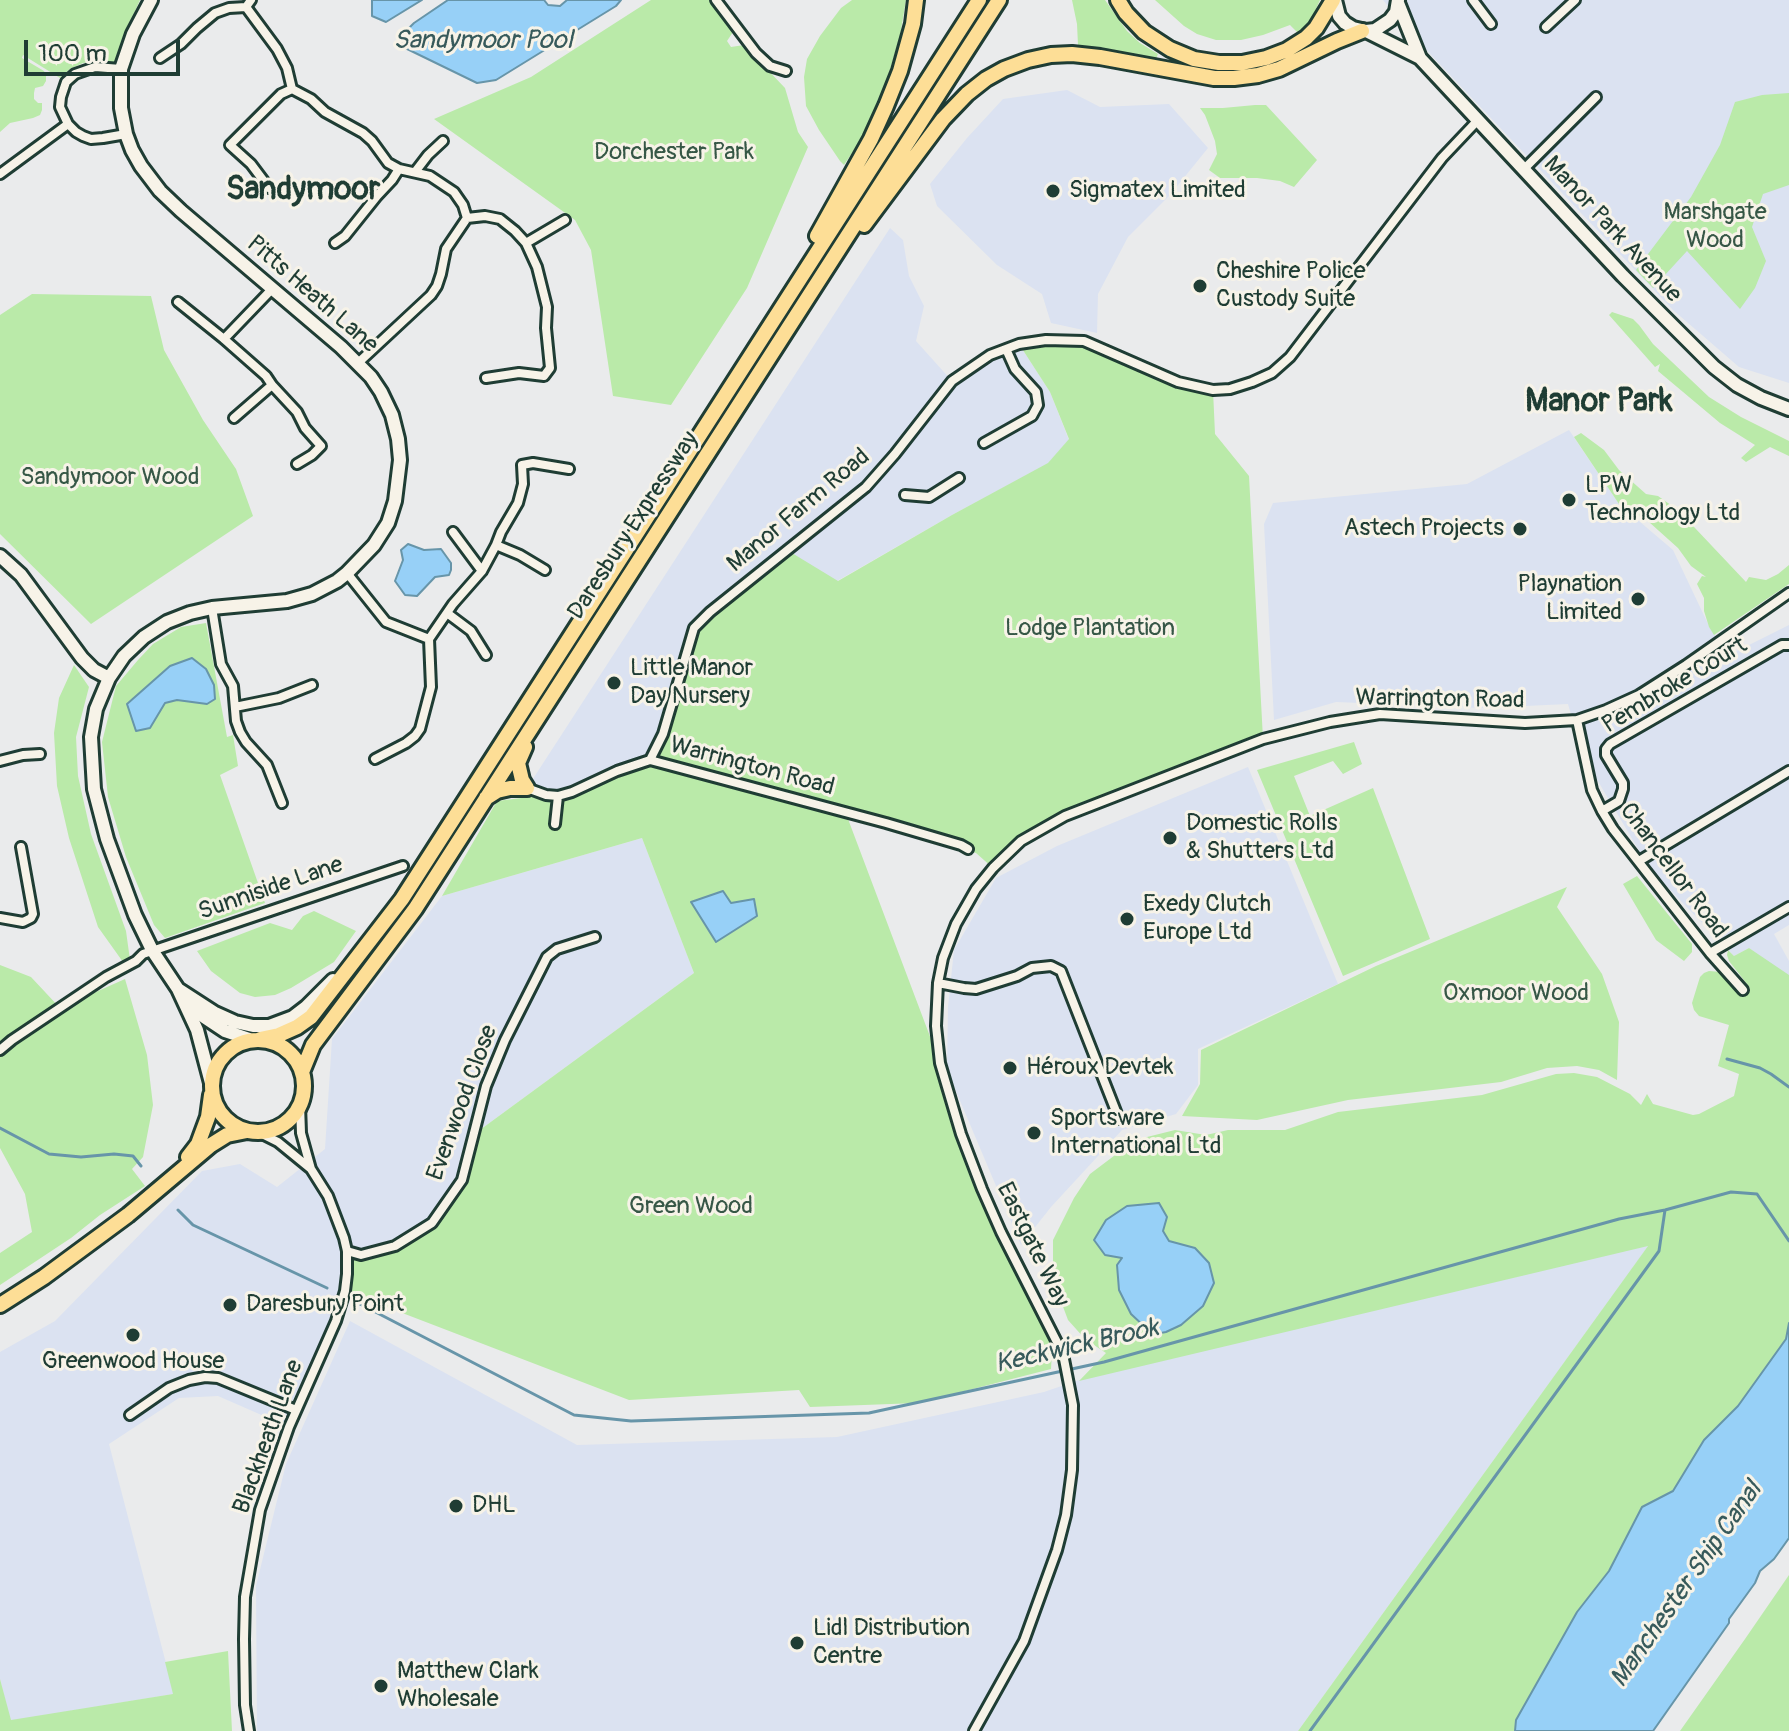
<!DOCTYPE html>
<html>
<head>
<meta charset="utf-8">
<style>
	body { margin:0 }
	#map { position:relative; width:1789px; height:1731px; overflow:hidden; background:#eaebec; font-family:Pangolin,sans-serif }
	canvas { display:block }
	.scale { position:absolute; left:24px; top:40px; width:156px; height:36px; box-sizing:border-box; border:4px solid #1f3d34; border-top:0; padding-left:10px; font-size:24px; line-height:28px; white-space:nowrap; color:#1f3d34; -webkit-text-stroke:6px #f7f3e8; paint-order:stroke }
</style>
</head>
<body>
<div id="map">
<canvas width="1789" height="1731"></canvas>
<div class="scale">100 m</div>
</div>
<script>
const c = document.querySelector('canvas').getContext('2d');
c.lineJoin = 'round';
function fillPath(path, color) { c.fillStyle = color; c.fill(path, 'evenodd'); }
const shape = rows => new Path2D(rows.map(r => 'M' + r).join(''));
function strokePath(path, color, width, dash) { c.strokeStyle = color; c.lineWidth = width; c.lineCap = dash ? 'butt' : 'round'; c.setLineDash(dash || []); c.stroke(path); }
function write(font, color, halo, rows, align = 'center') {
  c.font = font + ' Pangolin,sans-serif'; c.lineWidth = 6; c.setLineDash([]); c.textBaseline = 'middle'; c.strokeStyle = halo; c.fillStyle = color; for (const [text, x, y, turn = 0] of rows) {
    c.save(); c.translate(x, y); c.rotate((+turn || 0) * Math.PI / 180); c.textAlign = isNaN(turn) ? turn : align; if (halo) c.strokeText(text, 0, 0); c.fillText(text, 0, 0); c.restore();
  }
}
fillPath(shape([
	[1383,0,1789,0,1789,383,1739,367,1673,310,1413,36],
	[1067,90,1100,107,1169,104,1208,148,1170,195,1128,237,1098,294,1097,333,1051,323,1042,294,997,265,937,206,930,184,967,138,1003,99],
	[890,228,903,240,909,276,924,306,916,341,952,381,990,355,1019,344,1050,392,1069,440,1048,464,952,515,837,581,650,760,559,796,527,788],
	[1569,430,1619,504,1673,550,1709,626,1727,656,1789,625,1789,925,1774,934,1789,961,1789,992,1749,948,1734,956,1650,869,1583,756,1568,704,1483,708,1336,702,1274,720,1264,524,1273,503,1467,484],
	[1248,767,1338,984,1198,1049,1198,1085,1176,1114,1122,1130,1051,1207,1021,1245,947,1070,948,1007,954,950,996,878,1057,846],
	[642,838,694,973,473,1135,462,1180,432,1223,345,1291,289,1427,218,1396,179,1398,109,1444,174,1694,10,1721,0,1679,0,1352,55,1321,202,1171,240,1164,277,1187,325,1149,332,1039,442,896],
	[1649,1245,1298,1731,257,1731,256,1586,286,1464,350,1321,577,1445,837,1437,1044,1392,1079,1380]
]), '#dbe2f1');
fillPath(shape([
	[0,0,140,0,125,33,116,63,98,61,83,63,70,69,60,78,23,55,22,58,44,71,46,75,46,81,43,86,35,88,34,93,34,99,38,103,42,103,42,110,40,115,33,118,10,123,0,132],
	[651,0,710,0,731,26,733,32,727,41,731,47,744,45,785,88,798,132,808,147,747,288,671,405,613,396,591,250,575,220,434,119,531,77],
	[852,0,906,0,900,36,882,97,866,132,844,165,840,161,819,130,806,106,804,77,807,59,820,36,841,8],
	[1072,0,1105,0,1127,31,1140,43,1158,54,1155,61,1078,45,1077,24],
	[1155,0,1320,0,1311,20,1300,35,1290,25,1263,35,1241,40,1216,40,1197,34,1184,26],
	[1789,93,1789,185,1763,194,1752,227,1766,261,1755,288,1740,309,1687,251,1653,288,1636,270,1691,197,1720,145,1735,102,1762,95],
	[1255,105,1266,105,1317,160,1294,187,1280,181,1257,178,1220,178,1209,170,1217,154,1215,141,1205,115,1200,108,1223,108],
	[32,294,151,296,164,350,203,420,236,469,253,516,91,624,0,534,0,315],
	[1612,312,1633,319,1639,325,1653,344,1709,397,1741,417,1789,441,1789,456,1770,447,1746,462,1741,458,1755,445,1720,423,1658,371,1660,364,1655,367,1609,315],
	[1084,341,1178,382,1213,390,1215,434,1249,476,1263,739,1065,816,1021,841,993,868,976,853,845,811,940,1063,982,1189,1053,1333,1051,1369,918,1403,810,1407,799,1390,629,1400,345,1291,347,1251,361,1255,395,1246,432,1223,462,1180,473,1135,694,973,642,838,442,896,497,801,546,795,559,796,650,760,663,734,682,666,710,612,787,550,838,581,952,515,1048,463,1069,439,1050,392,1019,344],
	[1581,433,1604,450,1619,470,1646,494,1658,496,1678,510,1746,582,1749,577,1766,580,1778,574,1789,565,1789,584,1714,635,1709,627,1704,611,1704,598,1697,584,1702,576,1706,577,1691,566,1678,548,1649,522,1619,504,1574,437],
	[206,623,227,737,233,735,238,766,220,775,265,903,165,938,154,925,126,857,108,797,102,742,116,686,138,660,153,644,181,627],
	[74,665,89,687,76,737,78,776,91,834,126,931,130,960,123,962,98,927,69,838,57,786,54,733,59,698],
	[1354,742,1362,764,1343,774,1333,761,1294,776,1310,816,1373,788,1430,939,1343,976,1257,770],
	[1637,876,1692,944,1692,952,1684,961,1656,940,1623,884],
	[1567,887,1557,907,1602,974,1619,1022,1617,1080,1599,1070,1577,1066,1547,1068,1501,1082,1348,1100,1257,1120,1182,1116,1200,1084,1201,1050,1376,966],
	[314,911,356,931,334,962,291,988,275,995,255,997,240,993,211,971,197,951,270,923,292,930,303,916],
	[1749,948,1789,975,1789,1323,1786,1339,1738,1406,1704,1440,1673,1491,1642,1507,1609,1571,1577,1612,1516,1720,1515,1731,1298,1731,1648,1246,1079,1381,1106,1353,1085,1339,1068,1320,1053,1280,1053,1240,1074,1198,1090,1174,1135,1140,1175,1130,1206,1135,1228,1130,1285,1130,1338,1112,1482,1095,1556,1074,1574,1073,1597,1077,1630,1094,1641,1105,1647,1094,1653,1104,1693,1115,1699,1114,1734,1096,1739,1074,1718,1066,1729,1025,1699,1016,1694,1010,1692,1003,1700,977,1704,973,1709,971,1721,972,1741,995,1750,988,1729,961,1727,955,1728,950,1734,956],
	[0,965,31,977,60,1008,125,979,147,1055,153,1105,143,1157,132,1169,145,1186,100,1215,71,1238,0,1285,0,1253,32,1232,25,1194,0,1148],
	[1789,1575,1789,1731,1680,1731,1745,1639],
	[228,1651,232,1731,0,1731,0,1679,11,1720,173,1694,165,1662]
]), '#baeaa9');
const water = shape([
	[372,0,422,0,386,22,372,16,372,0],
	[448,0,544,0,548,5,560,6,567,0,621,0,616,6,496,80,477,83,403,47,401,36,414,23,448,0],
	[408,544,424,550,441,549,451,563,451,570,449,575,435,577,417,596,405,595,395,581,403,560,401,550,408,544],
	[192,658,206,669,214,685,215,699,207,704,177,700,165,703,150,728,136,731,127,704,170,666,192,658],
	[723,891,731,903,754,899,757,916,716,942,691,902,723,891],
	[1159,1203,1167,1217,1163,1231,1169,1241,1195,1248,1209,1263,1214,1283,1203,1306,1181,1325,1166,1332,1150,1335,1146,1328,1131,1314,1119,1290,1117,1265,1122,1258,1105,1255,1094,1240,1106,1220,1127,1206,1159,1203],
	[1789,1323,1789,1538,1774,1559,1760,1571,1755,1583,1729,1619,1729,1623,1653,1731,1515,1731,1516,1720,1577,1612,1609,1571,1642,1507,1673,1491,1704,1440,1738,1406,1786,1339,1789,1323]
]);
fillPath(water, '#97d0f7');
strokePath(water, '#6795a9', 2);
strokePath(shape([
	[1727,1059,1760,1068,1771,1074,1789,1087],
	[0,1128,49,1154,81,1157,114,1154,133,1156,141,1166],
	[178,1210,193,1225,327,1288],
	[360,1304,574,1415,631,1421,869,1413,1104,1362,1619,1219,1665,1210,1731,1192,1757,1194,1789,1241],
	[1310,1731,1659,1251,1665,1210]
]), '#6795a9', 3);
const street = shape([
	[716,0,756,53,770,66,786,71],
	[1473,0,1491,24],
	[246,7,277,49,287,68,292,89,311,99,325,112,363,133,372,141,388,163,399,169,430,176,454,192,463,205,467,218],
	[1546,27,1575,0],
	[160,58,181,44,197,28,215,13,229,8,246,7,251,0],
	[121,69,95,67,75,74,66,82,61,97,60,107,68,124,76,132,83,136,91,139,103,138,126,134],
	[1524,169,1596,97],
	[415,172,428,155,443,141],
	[0,174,68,124],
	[269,188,251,164,230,145,281,94,292,89],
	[335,243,345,236,377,196,392,180,399,169],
	[526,243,565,220],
	[178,302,224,339,266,376,272,385,297,412,305,428,321,446,312,455,297,464],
	[224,339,273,288],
	[358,363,431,295,437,286,441,274,446,249,467,218,485,216,500,219,515,231,526,243,537,267,547,307,546,328,550,368,544,376,519,373,486,378],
	[234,418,272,385],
	[984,443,1032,416,1038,405,1036,392,1015,369,1006,349],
	[905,495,929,497,959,478],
	[453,532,482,571],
	[496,545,520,555,545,570],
	[347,573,386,622,429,639,453,604,482,571,496,545,501,532,518,503,523,484,522,465,533,463,569,469],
	[212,608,221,664,233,686,236,721,240,732,246,742,267,765,282,803],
	[447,613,471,631,486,655],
	[235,707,279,698,312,685],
	[1577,720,1592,790,1602,811,1613,829,1710,953,1743,990],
	[375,759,406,743,415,736,420,729,431,687,429,639],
	[650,760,663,734,694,628,710,612,866,487,895,454,952,381,990,355,1019,344,1046,340,1084,341,1178,382,1213,390,1230,389,1252,382,1272,373,1290,357,1442,158,1478,120],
	[0,761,23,755,40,754],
	[527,788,546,795,558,796,572,792,617,771,650,760,886,823,961,845,968,849],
	[1602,811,1619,801,1623,789,1623,783,1606,755,1606,749,1610,744,1782,645,1789,645],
	[555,824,558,796],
	[1639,861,1789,771],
	[0,918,23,922,31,918,33,914,21,847],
	[1710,953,1789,907],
	[938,983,964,988,976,989,1017,976,1032,968,1051,966,1061,971,1119,1119],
	[0,1050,12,1040,106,977,136,961,143,954,403,866],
	[258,1132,278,1142,311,1169],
	[347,1251,361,1255,395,1246,432,1223,462,1180,486,1086,505,1040,547,957,557,949,595,937],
	[130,1415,169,1388,189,1380,205,1377,218,1378,296,1410],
	[249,1731,245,1705,244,1639,245,1597,260,1510,289,1427,336,1321,345,1291,347,1274,347,1251,344,1238,328,1196,311,1169,301,1133,300,1105],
	[974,1731,1024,1641,1057,1550,1066,1515,1072,1470,1073,1405,1063,1354,1001,1232,982,1189,961,1134,940,1063,936,1026,938,983,943,958,956,924,976,889,993,868,1021,841,1065,816,1263,739,1330,722,1380,714,1525,723,1577,720,1606,710,1639,695,1686,665,1789,593]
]);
const secondary = shape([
	[151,0,133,34,121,69,121,108,126,134,132,150,141,166,160,191,181,211,341,347,371,377,381,392,392,415,398,439,400,460,395,501,388,523,374,545,347,573,337,581,312,594,287,601,212,608,190,613,167,622,144,637,124,656,109,678,96,709,91,737,94,789,107,839,135,915,152,950,178,989,197,1030,211,1083],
	[1335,0,1339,16,1345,23,1353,28,1366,31,1375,30,1390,20,1396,12,1398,0],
	[1398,3,1420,58],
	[1366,31,1420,58,1623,276,1714,367,1737,385,1761,398,1789,409],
	[0,556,21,575,82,658,94,670,109,678],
	[178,989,215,1013,235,1022,253,1026,269,1026,293,1017,306,1007,333,980],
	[191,1003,204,1017,225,1031,249,1039]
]);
const primary = shape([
	[1118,0,1126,13,1144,32,1170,49,1194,59,1219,63,1242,63,1266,58,1287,50,1306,38,1316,28,1333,0],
	[864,225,943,119,967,94,986,79,1004,69,1028,60,1051,55,1072,54,1100,57,1214,78,1234,78,1258,75,1279,69,1337,41,1362,31],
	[817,236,871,139,886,106,900,71,913,24,916,0],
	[525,747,518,763,522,780,527,788],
	[486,798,497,791,510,788,527,788],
	[260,1039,279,1035,297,1027,311,1017,402,899,979,0],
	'212 1086a46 46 0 1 1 92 0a46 46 0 1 1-92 0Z',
	[302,1072,313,1045,415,909,999,0],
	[188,1157,198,1144,208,1117,211,1095],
	[0,1305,44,1277,128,1215,211,1145,227,1135,247,1131]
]);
strokePath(street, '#1f3d34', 14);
strokePath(secondary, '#1f3d34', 18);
strokePath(primary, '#1f3d34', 20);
strokePath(street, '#f7f3e8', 8);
strokePath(secondary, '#f7f3e8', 12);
strokePath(primary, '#fdde96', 14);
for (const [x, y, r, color] of [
	[1053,191,8,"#1f3d34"],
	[1200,286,8,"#1f3d34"],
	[1569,500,8,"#1f3d34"],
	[1520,529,8,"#1f3d34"],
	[1638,599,8,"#1f3d34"],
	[614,683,8,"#1f3d34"],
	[1170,838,8,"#1f3d34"],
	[1127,919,8,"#1f3d34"],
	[1010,1068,8,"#1f3d34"],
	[1034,1133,8,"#1f3d34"],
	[230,1305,8,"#1f3d34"],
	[133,1335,8,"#1f3d34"],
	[456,1506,8,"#1f3d34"],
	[797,1643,8,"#1f3d34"],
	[381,1686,8,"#1f3d34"]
]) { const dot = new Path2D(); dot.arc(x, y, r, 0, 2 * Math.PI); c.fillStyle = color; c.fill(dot); strokePath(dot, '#f7f3e8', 3); }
write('24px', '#365746', '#f7f3e8', [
	["Dorchester Park",674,153],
	["Marshgate",1715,213],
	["Wood",1715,241],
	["Sandymoor Wood",110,478],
	["Lodge Plantation",1090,629],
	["Oxmoor Wood",1516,994],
	["Green Wood",691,1207]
]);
write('24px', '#1f3d34', '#f7f3e8', [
	["Sigmatex Limited",1069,191],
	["Cheshire Police",1216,272],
	["Custody Suite",1216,300],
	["LPW",1585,486],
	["Technology Ltd",1585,514],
	["Astech Projects",1504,529,"right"],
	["Playnation",1622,585,"right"],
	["Limited",1622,613,"right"],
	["Little Manor",630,669],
	["Day Nursery",630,697],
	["Domestic Rolls",1186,824],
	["& Shutters Ltd",1186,852],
	["Exedy Clutch",1143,905],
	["Europe Ltd",1143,933],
	["Héroux Devtek",1026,1068],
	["Sportsware",1050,1119],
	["International Ltd",1050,1147],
	["Daresbury Point",246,1305],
	["Greenwood House",133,1362,"center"],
	["DHL",472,1506],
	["Lidl Distribution",813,1629],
	["Centre",813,1657],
	["Matthew Clark",397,1672],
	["Wholesale",397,1700]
], 'left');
write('24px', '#1f3d34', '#f7f3e8', [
	["Manor Park Avenue",1612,230,47],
	["Pitts Heath Lane",312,295,41],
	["Manor Farm Road",799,511,-40],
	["Daresbury Expressway",634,526,-57],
	["Pembroke Court",1675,686,-31],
	["Warrington Road",1440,700,1],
	["Warrington Road",752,767,15],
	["Chancellor Road",1673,871,53],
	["Sunniside Lane",271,889,-19],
	["Evenwood Close",463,1103,-70],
	["Eastgate Way",1032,1245,64],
	["Blackheath Lane",269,1437,-70]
]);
write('italic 26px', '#375a5b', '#f7f3e8', [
	["Sandymoor Pool",483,41],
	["Keckwick Brook",1077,1347,-13],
	["Manchester Ship Canal",1687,1585,-55]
]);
write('bold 32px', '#1f3d34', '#f7f3e8', [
	["Sandymoor",303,191],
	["Manor Park",1599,403]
]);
</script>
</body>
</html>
